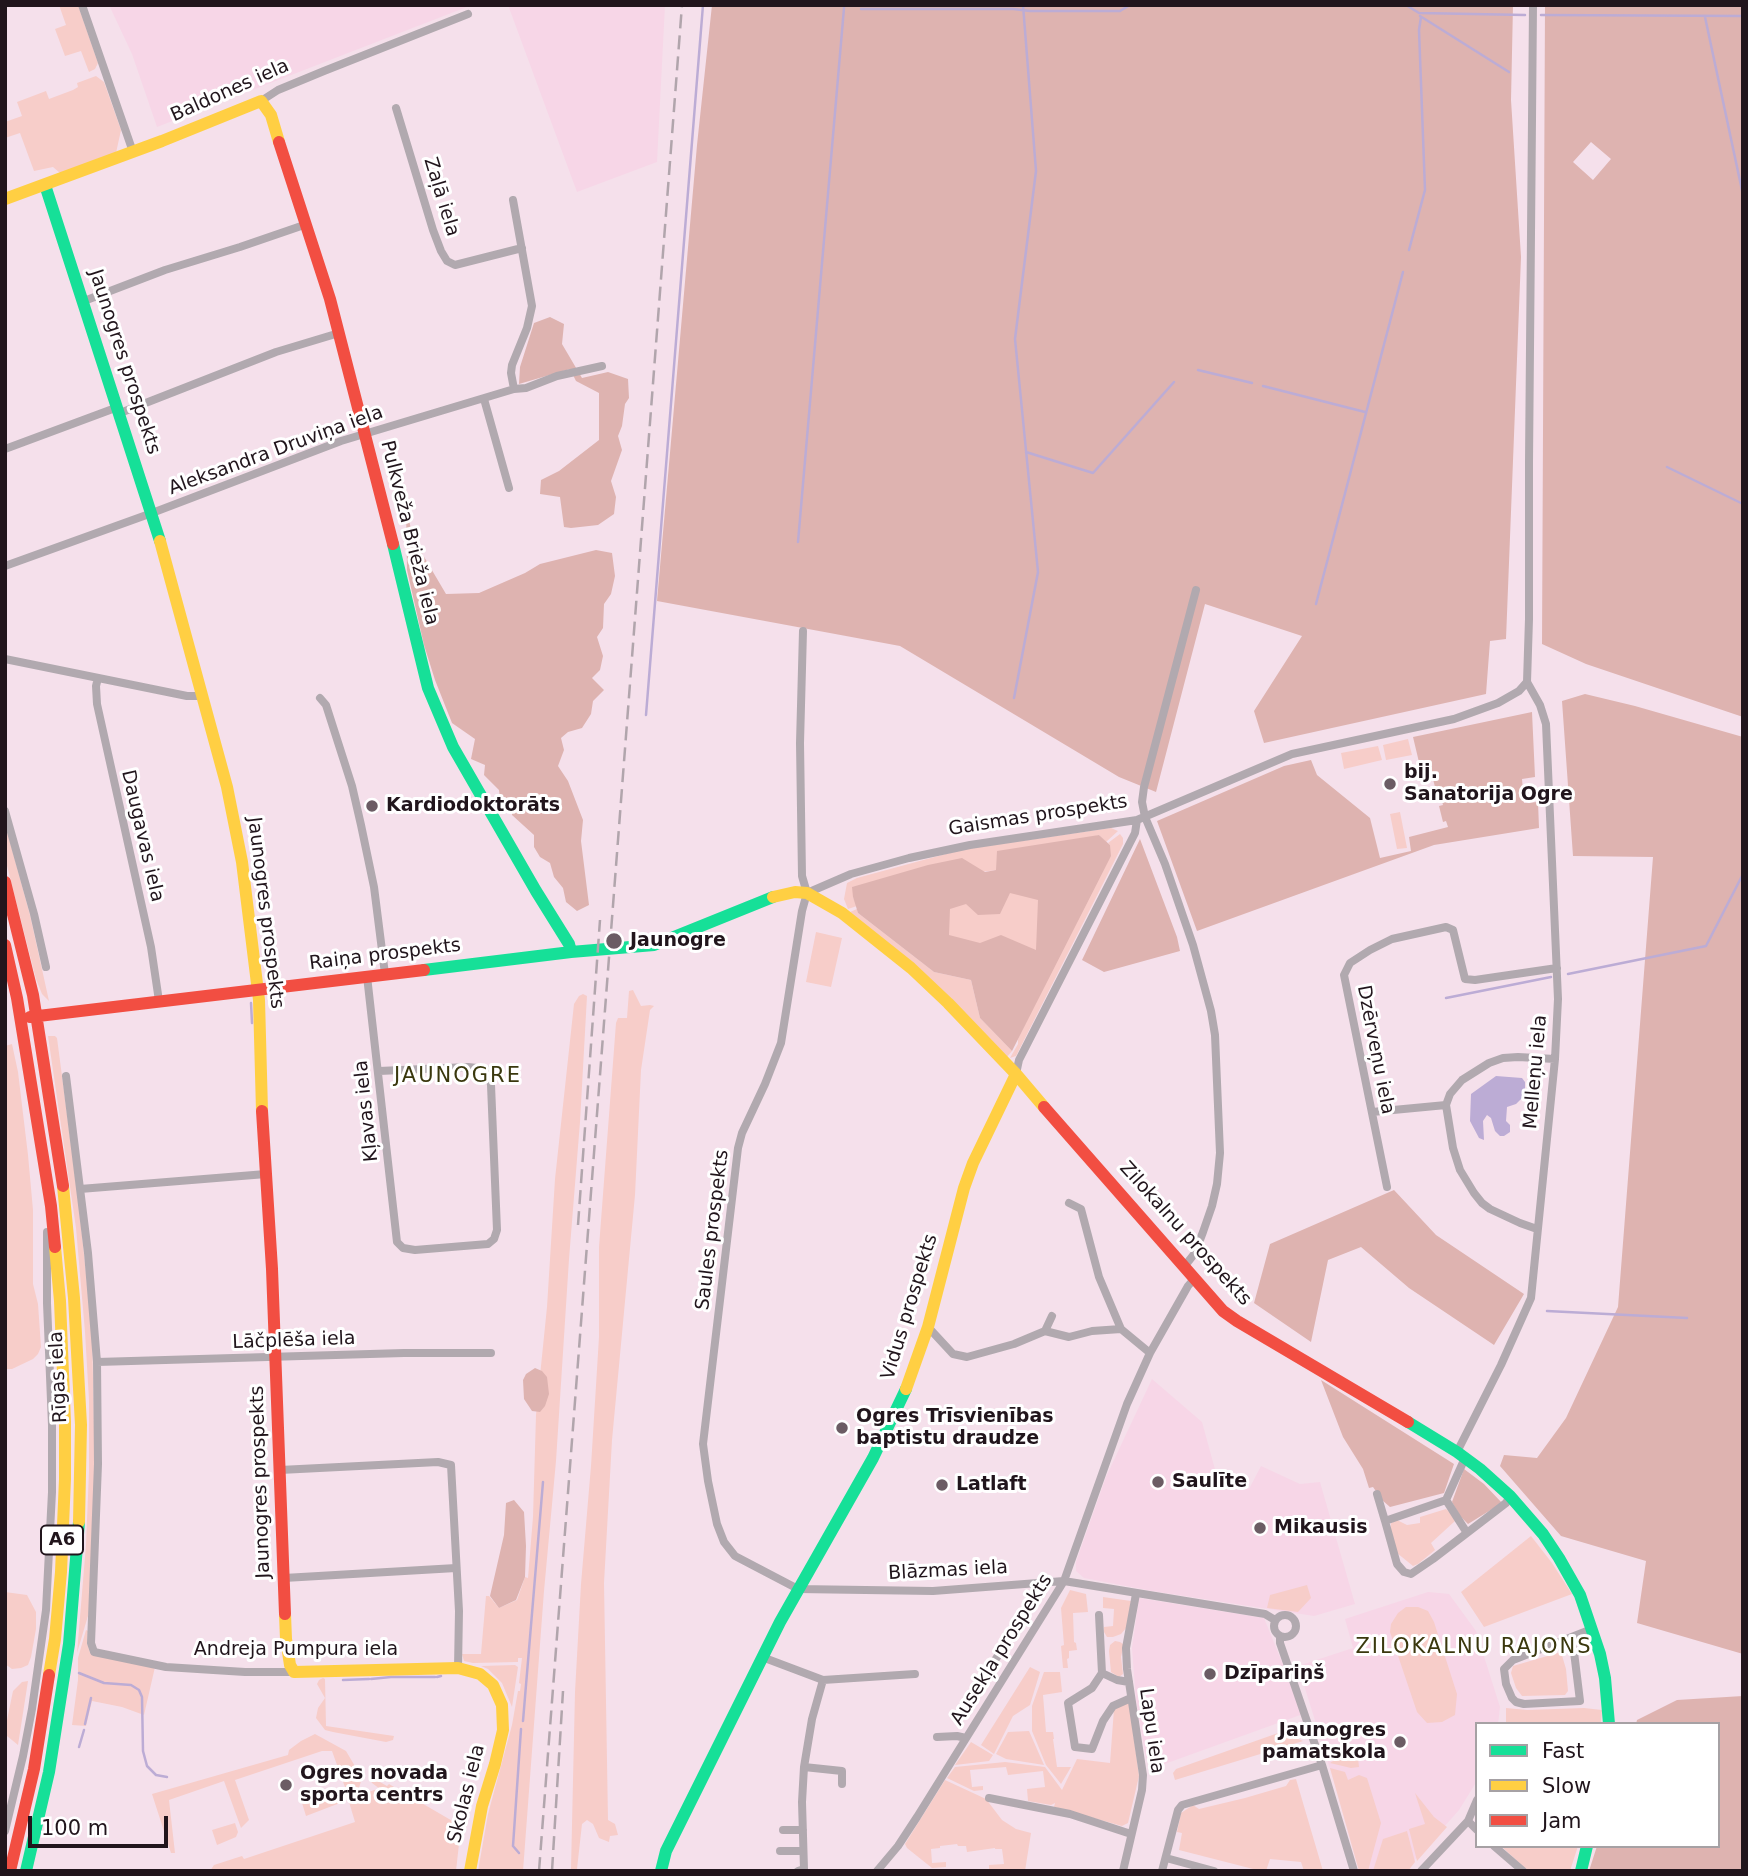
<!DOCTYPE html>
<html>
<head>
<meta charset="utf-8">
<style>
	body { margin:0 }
	#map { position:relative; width:1748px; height:1876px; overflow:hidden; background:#f5e0eb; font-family:"DejaVu Sans",sans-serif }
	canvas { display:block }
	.frame { position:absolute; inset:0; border:7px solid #21151c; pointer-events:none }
	.legend { position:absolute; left:1475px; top:1722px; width:245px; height:126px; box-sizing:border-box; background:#fff; border:2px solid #a6a1a4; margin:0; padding:9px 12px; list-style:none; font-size:21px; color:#21151c }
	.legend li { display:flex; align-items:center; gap:14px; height:35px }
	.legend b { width:35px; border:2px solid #a6a1a4 }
	.scale { position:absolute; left:28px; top:1816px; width:140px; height:32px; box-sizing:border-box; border:4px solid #21151c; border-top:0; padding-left:9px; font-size:21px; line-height:24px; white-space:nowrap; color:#21151c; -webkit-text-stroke:5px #fff; paint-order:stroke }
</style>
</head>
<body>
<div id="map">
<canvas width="1748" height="1876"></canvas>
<div class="frame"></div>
<ul class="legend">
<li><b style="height:9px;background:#16e098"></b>Fast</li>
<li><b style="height:9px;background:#ffcf43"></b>Slow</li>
<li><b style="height:9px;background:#f24e42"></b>Jam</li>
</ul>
<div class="scale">100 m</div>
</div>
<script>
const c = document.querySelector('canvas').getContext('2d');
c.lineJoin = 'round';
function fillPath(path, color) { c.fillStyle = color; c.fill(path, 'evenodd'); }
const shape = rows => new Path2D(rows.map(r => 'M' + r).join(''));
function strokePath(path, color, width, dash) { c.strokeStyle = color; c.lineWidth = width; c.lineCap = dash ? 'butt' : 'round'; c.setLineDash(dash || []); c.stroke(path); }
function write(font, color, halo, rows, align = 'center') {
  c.font = font + ' "DejaVu Sans",sans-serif'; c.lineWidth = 6; c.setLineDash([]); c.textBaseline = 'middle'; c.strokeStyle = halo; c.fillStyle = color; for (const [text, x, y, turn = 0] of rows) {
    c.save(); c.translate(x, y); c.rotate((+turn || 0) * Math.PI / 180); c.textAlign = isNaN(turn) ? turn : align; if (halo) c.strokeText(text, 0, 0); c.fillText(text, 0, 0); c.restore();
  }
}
fillPath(shape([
	[109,5,472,5,157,127,132,54],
	[508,5,665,5,657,162,577,192],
	[1152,1379,1202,1422,1216,1473,1249,1489,1261,1466,1300,1484,1320,1482,1355,1604,1314,1616,1152,1591,1084,1578,1076,1571,1076,1562,1106,1477],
	[1428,1592,1449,1594,1476,1631,1500,1707,1498,1724,1477,1724,1477,1781,1459,1810,1405,1871,1362,1871,1298,1666,1353,1648,1345,1619],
	[1139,1598,1264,1618,1303,1714,1159,1766,1146,1758,1136,1700,1132,1648]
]), '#f7d6e7');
fillPath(shape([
	[59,5,78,5,98,63,95,69,89,72,81,51,65,56,55,29,66,25],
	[96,76,104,82,121,130,116,153,60,173,53,167,34,171,20,133,5,138,5,122,22,116,17,102,46,91,49,99,73,90,78,87,77,83],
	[1408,739,1412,755,1386,760,1383,745],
	[1378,746,1382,760,1344,769,1341,753],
	[1400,812,1407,848,1397,849,1390,814],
	[5,824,30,915,49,1001,42,994,36,979,5,858],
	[1111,828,1118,831,1106,842,1099,835,997,870,853,887,853,897,857,906,848,909,844,899,847,883,857,878,927,859,965,849],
	[1120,834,1123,838,1123,844,1119,852,1016,1056,1010,1058,1018,1044,1018,1039,1110,845,1108,843],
	[1036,882,1052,924,1023,997,999,986,897,888],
	[857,909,858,913,934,972,971,980,980,1018,1012,1051,1007,1057,850,912],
	[816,932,842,938,831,987,806,982],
	[633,990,641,1006,650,1005,654,1006,650,1010,641,1070,635,1195,612,1440,604,1583,608,1820,615,1824,618,1835,610,1836,609,1842,599,1838,593,1824,587,1820,582,1824,577,1869,571,1869,575,1692,581,1584,591,1466,599,1337,599,1247,616,1023,618,1018,627,1018,629,991],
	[583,994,587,996,580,1122,569,1259,556,1461,544,1591,523,1871,478,1871,488,1814,512,1725,518,1691,520,1691,521,1684,519,1683,522,1658,518,1658,518,1662,473,1663,464,1661,462,1654,481,1654,486,1596,489,1596,499,1608,517,1600,525,1577,528,1578,533,1517,536,1415,547,1307,555,1179,574,1004,579,996],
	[48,1036,55,1036,57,1038,79,1206,92,1332,95,1474,90,1609,77,1653,86,1545,89,1471,89,1400,85,1332,76,1228],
	[12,1044,18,1072,28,1155,33,1210,33,1284,38,1304,41,1347,38,1354,33,1359,12,1369,5,1369,5,1046],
	[1446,1509,1453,1515,1455,1521,1431,1543,1435,1550,1418,1564,1413,1566,1397,1553,1390,1533,1391,1523,1397,1520,1407,1525,1420,1523,1420,1517],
	[1531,1536,1552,1563,1572,1594,1484,1627,1461,1592],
	[1307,1585,1311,1598,1298,1612,1267,1608,1270,1595],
	[1070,1590,1086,1594,1088,1612,1073,1613,1074,1642,1076,1643,1077,1650,1069,1651,1069,1658,1067,1659,1068,1668,1063,1668,1061,1646,1064,1645,1061,1608],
	[5,1592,27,1595,36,1612,36,1629,31,1657,28,1665,21,1668,12,1669,5,1664],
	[1103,1597,1131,1601,1127,1627,1121,1634,1113,1637,1107,1637,1104,1632,1104,1627,1113,1626,1114,1609,1103,1608],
	[1406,1607,1418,1607,1428,1611,1434,1622,1457,1694,1455,1715,1442,1722,1427,1723,1417,1712,1390,1632,1391,1624,1398,1613],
	[86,1630,88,1631,87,1643,90,1653,155,1667,144,1715,122,1707,92,1701,86,1726,72,1725,78,1680,78,1658],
	[1115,1641,1120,1642,1123,1644,1123,1648,1121,1657,1123,1674,1119,1677,1111,1672,1109,1651,1110,1645],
	[1561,1652,1566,1669,1568,1691,1565,1695,1522,1696,1516,1688,1511,1673,1513,1666],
	[515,1665,518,1667,512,1707,502,1683,488,1669,481,1666],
	[1030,1667,1040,1672,1030,1705,1013,1716,994,1754,981,1745],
	[1044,1672,1060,1672,1062,1692,1043,1695,1046,1732,1053,1732,1054,1739,1053,1739,1057,1767,1071,1767,1061,1784,1046,1765,1032,1731,1032,1706],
	[323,1678,325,1679,326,1726,394,1736,393,1740,386,1742,333,1732,325,1730,316,1718,318,1708,325,1698,317,1684,319,1680],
	[28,1681,18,1745,7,1736,5,1730,13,1691,22,1682],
	[1129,1701,1139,1776,1128,1823,1122,1826,1054,1807,1055,1803,1051,1805,1028,1801,1027,1789,1045,1787,1043,1771,1008,1775,1006,1767,970,1770,972,1787,983,1786,983,1790,974,1791,947,1778,955,1767,1005,1762,1045,1767,1062,1790,1077,1759,1110,1763,1114,1709],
	[1506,1708,1527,1710,1584,1708,1602,1710,1601,1724,1506,1724],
	[1029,1731,1044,1765,1006,1759,996,1754,1008,1732],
	[1281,1732,1303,1741,1175,1780,1173,1773,1176,1769],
	[315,1734,346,1751,362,1778,359,1788,348,1791,346,1790,332,1751,322,1751,235,1780,249,1820,241,1828,224,1781,169,1800,175,1853,171,1853,152,1794,288,1755,289,1750,301,1741],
	[971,1742,993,1755,989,1761,955,1765],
	[1357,1749,1359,1767,1351,1768,1330,1763,1350,1750],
	[1330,1768,1345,1772,1348,1780,1359,1775,1367,1778,1381,1823,1368,1871,1359,1871],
	[371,1777,387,1786,389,1784,461,1826,456,1871,210,1871,214,1865,242,1856,244,1859,355,1822,349,1802,351,1799,374,1790,384,1792,372,1783,369,1778],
	[1296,1779,1323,1871,1304,1871,1301,1862,1270,1859,1266,1871,1261,1871,1179,1850,1182,1833,1177,1832,1181,1813,1193,1805,1199,1809,1245,1798,1286,1786,1290,1780],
	[945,1780,986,1799,1002,1820,1016,1829,1031,1833,1025,1871,989,1871,989,1865,1004,1864,1002,1849,995,1849,995,1848,967,1852,966,1846,958,1846,957,1844,940,1846,940,1848,931,1849,932,1863,946,1862,946,1867,932,1868,907,1848,905,1844],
	[336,1791,340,1803,306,1816,302,1803],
	[1415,1793,1434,1817,1447,1827,1417,1861,1409,1829,1425,1824],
	[235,1823,238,1832,236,1837,217,1845,212,1830],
	[1407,1831,1415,1862,1408,1871,1373,1871,1383,1839],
	[1501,1846,1578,1846,1570,1871,1528,1871]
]), '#f7cdc9');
fillPath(shape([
	[712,5,1006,5,1056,7,1056,5,1513,5,1511,100,1521,257,1506,639,1490,641,1486,694,1264,743,1254,711,1302,636,1205,604,1156,792,1119,777,900,646,657,601,697,145],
	[1545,5,1743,5,1743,717,1586,664,1542,644],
	[1591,142,1611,159,1593,180,1573,162],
	[550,317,564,324,562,344,582,378,608,372,628,379,629,398,625,404,622,426,618,436,622,450,611,481,616,497,614,514,598,525,571,528,564,527,560,497,540,494,541,480,559,471,599,440,599,393,576,381,570,369,519,384,520,367,534,323],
	[406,507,413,538,446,594,479,593,525,573,540,564,596,550,612,553,615,576,611,594,604,604,603,628,597,637,603,656,600,670,592,678,604,690,593,701,591,714,582,728,568,732,561,738,564,750,558,766,568,781,583,820,581,841,589,905,577,911,566,902,563,888,554,877,550,863,540,857,534,847,534,835,512,815,512,809,508,802,500,798,499,790,484,775,485,765,471,759,475,739,452,723,435,680,424,645,407,570],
	[1585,694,1635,706,1743,737,1743,1654,1637,1623,1646,1561,1561,1536,1500,1466,1504,1455,1537,1458,1566,1418,1618,1307,1653,857,1573,856,1562,701],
	[1532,712,1535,777,1522,779,1524,803,1538,802,1539,828,1434,845,1197,931,1157,821,1284,766,1311,760,1317,775,1370,818,1380,858,1411,851,1409,837,1448,827,1446,821,1443,822,1439,806,1443,805,1440,794,1437,795,1433,779,1423,779,1413,737],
	[1099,835,1110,845,1111,856,1012,1051,980,1018,971,980,934,972,858,913,853,897,852,887,928,865,962,858,985,872,996,870,997,851],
	[1010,893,1038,900,1036,950,1001,935,980,943,949,935,950,909,966,904,978,915,1000,914],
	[1140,839,1177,937,1180,951,1104,972,1082,960],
	[1394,1190,1436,1235,1524,1294,1494,1345,1409,1288,1361,1247,1328,1260,1311,1342,1254,1303,1270,1244],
	[535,1368,542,1371,547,1377,549,1394,545,1406,540,1412,532,1411,524,1399,523,1380,526,1374],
	[1321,1380,1454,1464,1444,1493,1390,1507,1382,1500,1373,1487,1369,1488,1363,1469,1343,1437],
	[1464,1469,1484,1484,1502,1503,1468,1524,1460,1516,1452,1502],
	[514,1500,524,1512,526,1546,525,1577,516,1600,499,1608,490,1596,504,1535,506,1503],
	[1743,1696,1743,1871,1589,1871,1597,1846,1718,1846,1718,1724,1636,1724,1637,1720,1677,1700]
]), '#deb3b0');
fillPath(shape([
	[1496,1076,1522,1078,1525,1082,1525,1095,1516,1104,1507,1107,1506,1121,1510,1125,1510,1132,1504,1136,1500,1136,1495,1131,1491,1118,1487,1115,1483,1121,1484,1140,1479,1138,1470,1121,1471,1094]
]), '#bcacd5');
strokePath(shape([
	[1406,5,1419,13,1525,15],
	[861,9,1013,9,1030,11,1120,11,1130,5],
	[1541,15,1743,16],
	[1420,16,1509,72],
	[1705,17,1743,195],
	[1409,250,1425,190,1419,30,1421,17],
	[1198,370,1252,383],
	[1263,386,1365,412],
	[1026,452,1093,473,1174,382],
	[1667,467,1743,504],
	[798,542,844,8],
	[1316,604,1403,272],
	[1014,698,1038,572,1015,339,1036,171,1023,5],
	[646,715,703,5],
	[1568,974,1706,946,1743,874],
	[1446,998,1551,977],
	[251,1003,252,1023],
	[1547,1311,1687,1318],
	[79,1673,104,1683,131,1685,139,1690,142,1697,143,1751,147,1766,156,1775,167,1777],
	[391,1677,435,1677],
	[437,1677,441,1676],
	[371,1679,391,1677],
	[343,1680,369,1679],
	[523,1721,543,1482],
	[85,1724,91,1698],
	[79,1747,84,1730],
	[519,1853,513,1846,521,1729]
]), '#bcacd5', 2.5);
strokePath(shape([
	[82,5,133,152],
	[261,101,278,90,324,71,468,14],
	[396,108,433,230,441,251,447,261,455,265,522,248],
	[513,200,532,306,527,328,512,365,511,373,514,389],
	[84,301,165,270,240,247,307,224],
	[484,399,509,488],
	[120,413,276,352,339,333],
	[5,449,118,407],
	[5,566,152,513,341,441,514,389,526,388,557,376,602,366],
	[803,631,800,743,802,876,807,893,802,911,781,1043,765,1084,742,1133,738,1148,703,1444,708,1481,717,1524,724,1542,735,1556,798,1589,933,1591,1064,1581,1265,1614,1275,1620],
	[5,659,187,696,202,696],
	[98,678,96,686,97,704,151,947,159,1001],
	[1527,682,1529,619,1529,462,1533,5],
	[320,698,326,705,352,786,361,825,374,887,385,974],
	[5,811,34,914,46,967],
	[807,893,851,874,909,858,970,845,1137,820,1292,754,1454,719,1498,703,1519,691,1527,682],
	[367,976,397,1242,403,1248,415,1250,488,1244,494,1239,497,1230,491,1085,489,1074,486,1069,468,1067,379,1071],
	[1016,1074,1019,1060,1135,833,1137,820],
	[66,1076,88,1253,97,1362,98,1464,91,1643,94,1652,166,1667,245,1672,294,1672],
	[1372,1112,1446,1105],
	[1387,1187,1344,975,1350,963,1370,950,1392,939,1446,927,1453,930,1465,979,1475,980,1557,968],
	[80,1189,266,1174],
	[1069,1203,1081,1209,1099,1277,1121,1329,1150,1353],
	[1537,1229,1520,1223,1490,1209,1482,1203,1474,1193,1460,1170,1453,1148,1446,1105,1450,1094,1462,1080,1489,1063,1503,1058,1518,1057,1555,1059],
	[1184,1267,1195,1253,1203,1232,1212,1206,1217,1184,1220,1153,1215,1035,1211,1011,1193,945,1165,864,1145,817,1142,802,1144,787,1196,590],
	[928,1327,953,1354,967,1357,1014,1344,1045,1331,1052,1316],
	[1045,1331,1069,1337,1092,1331,1121,1329],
	[97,1362,404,1353,491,1353],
	[1457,1452,1501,1365,1531,1298,1555,1059,1558,999,1546,724,1540,705,1527,682],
	[280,1470,438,1462,451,1465,459,1611,458,1668],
	[1377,1494,1385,1521],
	[1446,1500,1465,1458],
	[1467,1533,1446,1500,1385,1521,1397,1564,1404,1572,1411,1574,1433,1559,1506,1503,1510,1496],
	[284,1578,456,1568],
	'1274 1626a11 11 0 1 1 22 0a11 11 0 1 1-22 0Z',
	[1099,1615,1102,1673,1117,1680,1129,1682],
	[1570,1638,1574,1652,1580,1701,1524,1704,1516,1702,1512,1698,1506,1684,1504,1669,1513,1660,1592,1629],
	[762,1657,823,1680,812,1719,804,1767,802,1802,804,1869,798,1871],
	[992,1665,1045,1582],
	[1102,1673,1092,1688,1068,1703,1075,1747,1092,1749,1103,1721,1113,1706,1131,1698],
	[823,1680,915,1674],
	[937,1737,957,1736,966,1738],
	[1322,1765,1354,1871],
	[804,1767,842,1771,842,1784],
	[989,1798,1070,1814,1131,1834],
	[1468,1821,1477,1830],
	[783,1830,803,1830],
	[5,1831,23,1756,32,1709,46,1610,52,1492,52,1425,47,1303,47,1232],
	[1494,1846,1523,1871],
	[780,1851,803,1851],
	[1166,1858,1214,1871],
	[877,1871,898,1846,917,1817,1064,1581,1127,1404,1150,1353,1188,1286,1194,1279],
	[1123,1871,1142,1790,1143,1775,1127,1669,1126,1648,1136,1594],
	[1162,1871,1178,1810,1182,1805,1322,1765,1280,1643,1280,1637],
	[1421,1871,1468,1821,1477,1800]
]), '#b1a9af', 8);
strokePath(shape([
	[45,185,160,541],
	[393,544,428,688,453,747,536,891,569,944,571,952],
	[424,970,571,952,654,945,773,897],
	[1408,1422,1457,1452,1480,1469,1510,1496,1543,1534,1559,1558,1580,1595,1600,1654,1605,1678,1609,1724],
	[26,1871,49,1772,69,1644,79,1522],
	[661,1871,666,1851,780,1622,873,1458,906,1389],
	[1581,1871,1587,1846]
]), '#16e098', 12);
strokePath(shape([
	[5,199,162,141,261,101,271,115,279,142],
	[160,541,227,787,242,862,259,1000,262,1111],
	[773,897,795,892,807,893,842,913,911,968,948,1003,1016,1074,1044,1107],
	[63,1186,74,1298,81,1425,79,1522],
	[906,1389,928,1327,964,1188,973,1163,1016,1074],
	[285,1614,286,1639,290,1665,294,1672,458,1668,480,1674,493,1685,502,1705,503,1730,495,1764,482,1806,470,1871],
	[49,1675,55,1639,61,1572,65,1479,65,1422,60,1301,55,1247]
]), '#ffcf43', 12);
strokePath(shape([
	[279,142,330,299,393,544],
	[5,882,33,995,63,1186],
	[5,945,17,998,51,1206,55,1247],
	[30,1017,424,970],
	[1044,1107,1223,1311,1237,1321,1408,1422],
	[262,1111,272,1269,285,1614],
	[10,1871,34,1769,49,1675]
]), '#f24e42', 12);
strokePath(shape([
	[578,1225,600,920],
	[539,1871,682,5],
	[552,1871,563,1691]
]), '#b1a5ac', 2.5, [14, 7]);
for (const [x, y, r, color] of [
	[1390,784,7,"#6b5c64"],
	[372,806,7,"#6b5c64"],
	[614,941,9,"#6b5c64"],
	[842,1428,7,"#6b5c64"],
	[1158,1482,7,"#6b5c64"],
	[942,1485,7,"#6b5c64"],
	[1260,1528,7,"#6b5c64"],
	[1210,1674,7,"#6b5c64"],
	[1400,1742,7,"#6b5c64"],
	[286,1785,7,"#6b5c64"]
]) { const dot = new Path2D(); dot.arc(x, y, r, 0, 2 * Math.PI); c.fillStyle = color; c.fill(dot); strokePath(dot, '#fff', 2.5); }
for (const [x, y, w] of [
	[62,1540,42]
]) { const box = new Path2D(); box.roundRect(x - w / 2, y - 14.5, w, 29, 5); c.fillStyle = '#fff'; c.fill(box); strokePath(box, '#21151c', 2); }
write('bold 18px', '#21151c', null, [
	["A6",62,1540]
]);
write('19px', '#21151c', '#fff', [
	["Baldones iela",230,91,-24],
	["Zaļā iela",441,197,73],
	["Jaunogres prospekts",124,362,72],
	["Aleksandra Druviņa iela",276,451,-20],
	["Pulkveža Brieža iela",409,533,76],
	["Gaismas prospekts",1038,816,-9],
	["Daugavas iela",142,836,77],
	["Jaunogres prospekts",265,913,83],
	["Raiņa prospekts",385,955,-7],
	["Dzērveņu iela",1375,1050,79],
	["Melleņu iela",1536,1072,-85],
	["Kļavas iela",367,1111,-96],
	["Saules prospekts",713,1230,-83],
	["Zilokalnu prospekts",1185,1234,48],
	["Vidus prospekts",910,1307,-73],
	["Lāčplēša iela",294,1341,-2],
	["Rīgas iela",59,1377,-93],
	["Jaunogres prospekts",261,1482,-92],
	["Blāzmas iela",948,1571,-3],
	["Andreja Pumpura iela",296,1650],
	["Ausekļa prospekts",1002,1650,-58],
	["Lapu iela",1151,1731,82],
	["Skolas iela",467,1794,-76]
]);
write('bold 19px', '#21151c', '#fff', [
	["bij.",1404,773],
	["Sanatorija Ogre",1404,795],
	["Kardiodoktorāts",386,806],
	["Jaunogre",630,941],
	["Ogres Trīsvienības",856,1417],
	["baptistu draudze",856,1439],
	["Saulīte",1172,1482],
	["Latlaft",956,1485],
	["Mikausis",1274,1528],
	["Dzīpariņš",1224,1674],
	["Jaunogres",1386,1731,"right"],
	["pamatskola",1386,1753,"right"],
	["Ogres novada",300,1774],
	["sporta centrs",300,1796]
], 'left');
c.letterSpacing = '2px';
write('21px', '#3a380e', '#fff', [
	["JAUNOGRE",458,1077],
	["ZILOKALNU RAJONS",1474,1648]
]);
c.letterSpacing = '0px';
</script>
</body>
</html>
